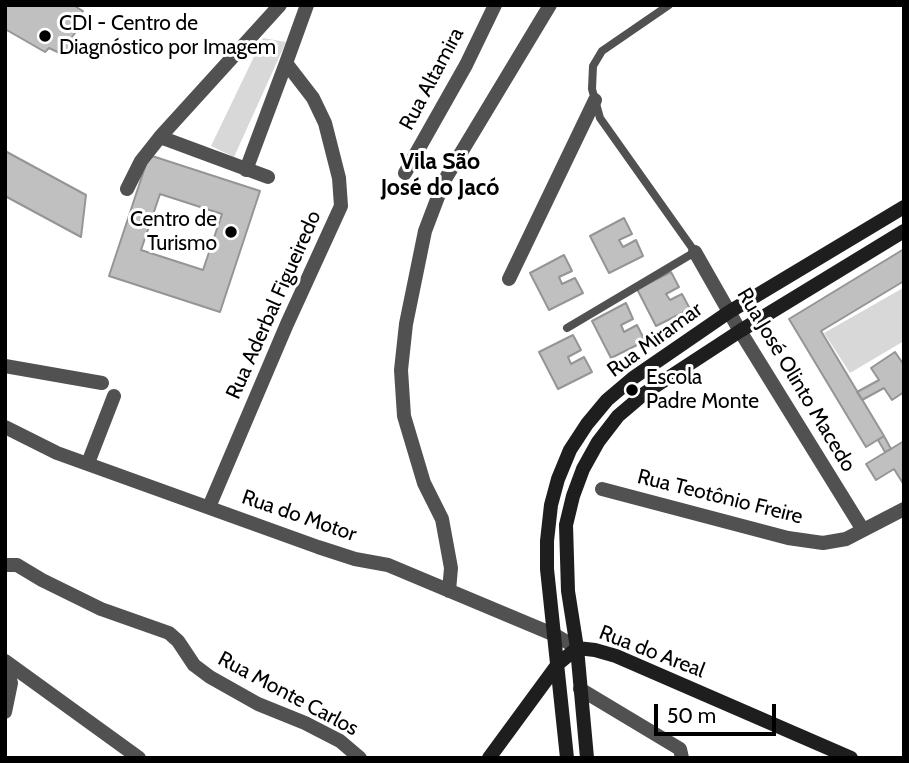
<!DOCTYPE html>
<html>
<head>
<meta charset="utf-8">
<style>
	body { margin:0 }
	#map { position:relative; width:909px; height:763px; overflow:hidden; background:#fff; font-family:Cabin,sans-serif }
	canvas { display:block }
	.frame { position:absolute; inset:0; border:7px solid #000; pointer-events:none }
	.scale { position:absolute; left:654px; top:704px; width:122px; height:32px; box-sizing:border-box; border:4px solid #000; border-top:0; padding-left:9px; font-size:21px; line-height:24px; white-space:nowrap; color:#000; -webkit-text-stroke:5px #fff; paint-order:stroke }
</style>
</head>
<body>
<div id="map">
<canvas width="909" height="763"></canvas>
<div class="frame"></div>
<div class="scale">50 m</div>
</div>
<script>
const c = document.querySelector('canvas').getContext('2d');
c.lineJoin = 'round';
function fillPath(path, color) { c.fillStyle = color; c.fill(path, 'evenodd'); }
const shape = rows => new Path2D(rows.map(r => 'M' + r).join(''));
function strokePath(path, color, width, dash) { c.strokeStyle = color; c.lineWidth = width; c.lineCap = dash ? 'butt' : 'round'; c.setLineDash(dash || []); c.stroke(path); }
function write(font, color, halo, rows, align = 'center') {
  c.font = font + ' Cabin,sans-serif'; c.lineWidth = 6; c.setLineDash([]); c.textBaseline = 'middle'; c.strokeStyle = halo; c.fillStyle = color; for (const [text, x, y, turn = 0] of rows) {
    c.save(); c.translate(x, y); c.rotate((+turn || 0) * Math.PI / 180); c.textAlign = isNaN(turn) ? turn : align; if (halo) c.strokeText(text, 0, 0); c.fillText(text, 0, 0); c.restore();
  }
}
fillPath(shape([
	[263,38,286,42,234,157,211,146],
	[903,288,904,341,850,373,824,333]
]), '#d8d8d8');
const building = shape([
	[5,5,73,5,83,11,72,27,77,30,68,43,73,44,66,56,49,48,45,52,5,29,5,5],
	[5,151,86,195,81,237,5,196,5,151],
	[149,155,260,191,220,312,109,276,149,155],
	[160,194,222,214,203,270,141,250,160,194],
	[624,218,632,234,619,240,623,247,636,240,643,256,609,273,590,236,624,218],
	[904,249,904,281,821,331,884,436,866,447,789,319,904,249],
	[564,255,572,271,559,277,562,284,575,278,583,293,549,310,530,273,564,255],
	[671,272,679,287,666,294,670,300,682,294,690,309,656,326,637,289,671,272],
	[626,303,633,319,621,325,624,332,637,325,645,341,611,358,592,321,626,303],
	[573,335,581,350,568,357,571,364,584,357,592,372,558,389,539,352,573,335],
	[895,352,904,365,904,392,892,400,884,388,862,400,857,392,879,380,871,368,895,352],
	[884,436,891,449,885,452,878,440,884,436],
	[904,441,904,485,894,469,876,480,866,464,904,441]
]);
fillPath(building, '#c0c0c0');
strokePath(building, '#959595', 2);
strokePath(shape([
	[567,328,695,252,600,118,592,89,593,66,602,51,669,5]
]), '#515151', 8);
strokePath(shape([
	[160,137,268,177],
	[246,170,286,63],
	[405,173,466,65,495,5],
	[127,189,141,161,160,137,280,5],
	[695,252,740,331,863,530],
	[509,279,595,100],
	[5,366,102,383],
	[5,427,57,453,318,547,355,559,388,565,555,635,577,648],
	[88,463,114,396],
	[602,489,788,538,823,543,846,539,904,509],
	[209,507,287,324,341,206,339,178,325,123,313,98,286,63,307,5],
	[5,565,17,565,42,580,101,609,169,633,178,641,194,665,210,677,258,704,305,723,340,741,360,758],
	[449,591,451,568,442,519,424,483,404,416,401,370,406,324,425,231,444,181,550,5],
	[5,661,139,758],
	[580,689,680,749,682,758],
	[5,712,11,683,5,661]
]), '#515151', 14);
strokePath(shape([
	[489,758,558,664,577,648,595,650,616,656,851,758],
	[567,758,547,569,547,541,551,505,558,479,570,450,587,424,607,400,633,378,729,312,904,207],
	[587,758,577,648,568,591,566,525,573,496,583,469,598,442,618,416,645,393,740,331,904,231]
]), '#1e1e1e', 14);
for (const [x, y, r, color] of [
	[45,36,7,"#000"],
	[231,232,7,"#000"],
	[632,390,7,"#000"]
]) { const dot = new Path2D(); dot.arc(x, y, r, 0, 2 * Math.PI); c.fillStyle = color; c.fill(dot); strokePath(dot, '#fff', 2.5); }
write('21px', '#000', '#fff', [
	["CDI - Centro de",59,24],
	["Diagnóstico por Imagem",59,48],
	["Centro de",217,220,"right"],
	["Turismo",217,244,"right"],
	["Escola",646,378],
	["Padre Monte",646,402]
], 'left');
write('21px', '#000', '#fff', [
	["Rua Altamira",432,79,-62],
	["Rua Aderbal Figueiredo",274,305,-66],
	["Rua Miramar",655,340,-36],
	["Rua José Olinto Macedo",796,380,59],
	["Rua Teotônio Freire",720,497,14],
	["Rua do Motor",299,516,19],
	["Rua do Areal",652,652,21],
	["Rua Monte Carlos",288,694,28]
]);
write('bold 23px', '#000', '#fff', [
	["Vila São",440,162],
	["José do Jacó",440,188]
]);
</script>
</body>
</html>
